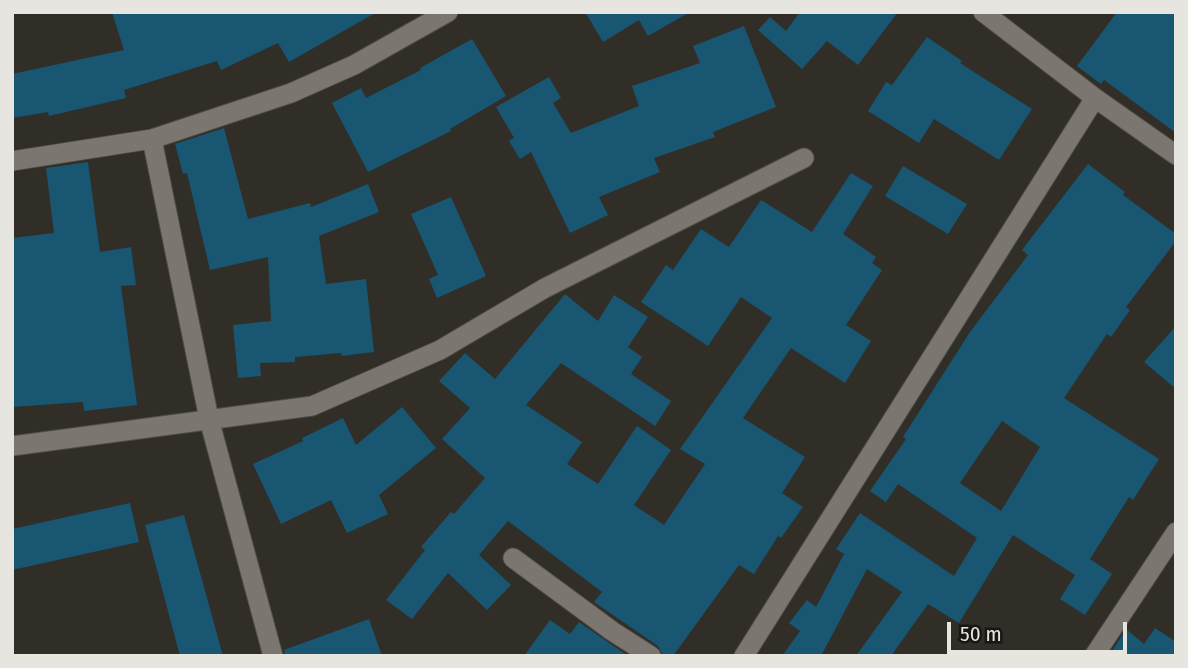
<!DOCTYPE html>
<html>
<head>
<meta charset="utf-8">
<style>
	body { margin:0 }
	#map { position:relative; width:1188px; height:668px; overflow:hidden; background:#312e28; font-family:"Fira Sans Condensed",sans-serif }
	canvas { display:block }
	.frame { position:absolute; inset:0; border:14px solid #e6e5e0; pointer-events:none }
	.scale { position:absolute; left:947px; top:622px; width:180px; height:32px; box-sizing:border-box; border:4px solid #e6e5e0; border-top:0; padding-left:9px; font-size:21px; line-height:24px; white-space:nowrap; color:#e6e5e0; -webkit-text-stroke:5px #181714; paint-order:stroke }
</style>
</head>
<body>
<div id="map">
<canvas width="1188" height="668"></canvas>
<div class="frame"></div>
<div class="scale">50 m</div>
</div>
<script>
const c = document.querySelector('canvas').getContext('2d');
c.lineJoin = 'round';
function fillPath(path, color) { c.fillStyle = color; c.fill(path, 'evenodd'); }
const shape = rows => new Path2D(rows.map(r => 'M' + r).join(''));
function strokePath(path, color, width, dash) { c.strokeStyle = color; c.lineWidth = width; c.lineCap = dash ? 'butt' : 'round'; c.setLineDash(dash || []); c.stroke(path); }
fillPath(shape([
	[112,12,377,12,289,62,278,43,221,70,217,61,124,90,126,98,49,116,48,112,12,118,12,74,124,50],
	[585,12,690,12,648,36,639,20,603,42],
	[800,12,898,12,858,65,827,41,802,69,758,30,770,17,786,31],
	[1117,12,1176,12,1176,133,1104,80,1101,84,1077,66],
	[744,26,776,107,713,132,715,137,654,158,660,172,599,197,608,215,570,233,531,152,520,159,509,141,514,138,496,107,549,77,561,98,553,103,571,133,639,106,632,86,700,63,693,46],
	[927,37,962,61,960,63,1032,109,999,160,934,119,919,143,868,111,886,82,892,85],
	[472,39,506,96,450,129,451,131,368,172,332,103,361,88,366,98,421,70,420,68],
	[224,128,248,219,310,203,311,207,368,184,379,212,319,236,326,284,366,279,374,352,342,356,341,353,295,357,295,362,260,363,261,376,238,378,233,325,271,321,268,257,210,270,187,173,183,174,175,144],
	[88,162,100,252,131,247,136,285,121,286,137,405,84,411,83,402,12,407,12,238,54,233,46,168],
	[1088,164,1125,192,1123,195,1176,234,1176,241,1126,307,1130,310,1111,337,1107,334,1064,398,1159,459,1133,500,1129,497,1090,559,1112,574,1085,615,1060,599,1075,575,1013,535,959,623,928,604,891,656,856,656,902,592,867,569,821,656,782,656,800,631,789,623,807,600,816,607,844,554,836,549,860,513,954,576,977,538,898,484,886,502,870,491,906,439,903,437,970,332,1028,255,1022,250],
	[1002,421,1040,447,1001,511,960,483],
	[903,166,967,204,948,234,885,196],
	[851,173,873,186,843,234,876,257,872,263,882,270,846,325,871,341,845,383,791,348,743,418,805,457,782,493,803,507,781,538,778,536,754,574,739,565,673,656,663,656,658,646,594,602,602,592,508,521,479,555,511,585,487,610,448,573,412,619,386,600,425,550,421,547,451,512,454,514,485,478,442,439,470,408,439,381,465,353,495,379,565,294,598,321,614,295,648,317,628,347,642,357,631,374,671,401,655,426,561,363,526,405,582,442,567,464,598,484,637,426,671,450,634,505,664,525,705,464,680,449,772,318,741,297,708,346,641,302,666,265,673,270,701,229,729,247,761,200,812,232],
	[451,197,486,276,437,298,429,279,438,275,411,214],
	[1176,326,1176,389,1144,362],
	[402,407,436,448,379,495,388,514,347,533,331,500,281,524,253,464,303,441,302,438,343,418,356,445],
	[130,503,139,542,12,570,12,529],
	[184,515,223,656,180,656,145,525],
	[369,619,382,656,285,656,284,650],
	[550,620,570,634,579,622,628,656,524,656],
	[1155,628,1176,642,1176,656,1109,656,1126,629,1144,644]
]), '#185671');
const minor = shape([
	[983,12,1095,98,1176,155],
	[152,139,209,419,273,656],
	[12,161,152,139,291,93,354,65,448,12],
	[12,446,312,406,440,350,545,288,804,158],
	[513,558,612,631,651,656],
	[744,656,1095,98],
	[1094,656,1176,532]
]);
strokePath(minor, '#4e4d47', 21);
strokePath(minor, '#7b7770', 19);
</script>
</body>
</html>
